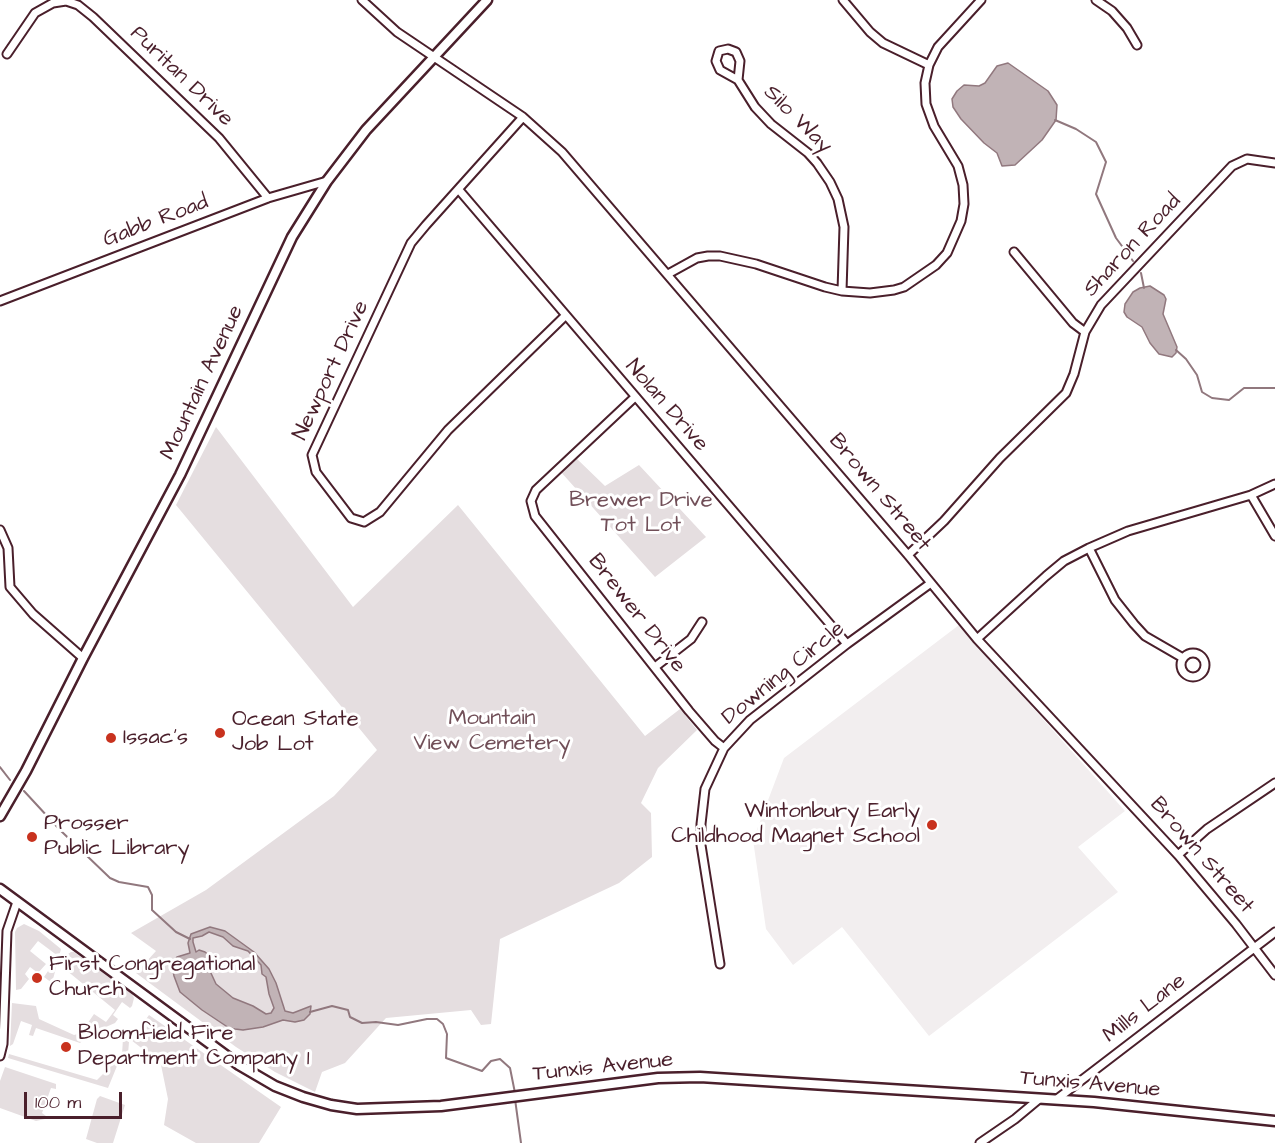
<!DOCTYPE html>
<html>
<head>
<meta charset="utf-8">
<style>
	body { margin:0 }
	#map { position:relative; width:1275px; height:1143px; overflow:hidden; background:#fff; font-family:"Architects Daughter",sans-serif }
	canvas { display:block }
	.scale { position:absolute; left:24px; top:1092px; width:98px; height:27px; box-sizing:border-box; border:3px solid #4a1f2b; border-top:0; padding-left:8px; font-size:18px; line-height:21px; white-space:nowrap; color:#4a1f2b; -webkit-text-stroke:4px #fff; paint-order:stroke }
</style>
</head>
<body>
<div id="map">
<canvas width="1275" height="1143"></canvas>
<div class="scale">100 m</div>
</div>
<script>
const c = document.querySelector('canvas').getContext('2d');
c.lineJoin = 'round';
function fillPath(path, color) { c.fillStyle = color; c.fill(path, 'evenodd'); }
const shape = rows => new Path2D(rows.map(r => 'M' + r).join(''));
function strokePath(path, color, width, dash) { c.strokeStyle = color; c.lineWidth = width; c.lineCap = dash ? 'butt' : 'round'; c.setLineDash(dash || []); c.stroke(path); }
function write(font, color, halo, rows, align = 'center') {
  c.font = font + ' "Architects Daughter",sans-serif'; c.lineWidth = 6; c.setLineDash([]); c.textBaseline = 'middle'; c.strokeStyle = halo; c.fillStyle = color; for (const [text, x, y, turn = 0] of rows) {
    c.save(); c.translate(x, y); c.rotate((+turn || 0) * Math.PI / 180); c.textAlign = isNaN(turn) ? turn : align; if (halo) c.strokeText(text, 0, 0); c.fillText(text, 0, 0); c.restore();
  }
}
fillPath(shape([
	[959,625,1125,811,1078,847,1118,892,929,1036,842,927,793,965,766,929,753,840,784,758]
]), '#f2eeef');
fillPath(shape([
	[216,427,353,607,458,505,645,736,680,709,697,730,658,768,641,803,651,813,652,857,619,883,500,939,491,1024,481,1025,471,1010,386,1018,345,1063,322,1072,315,1092,275,1072,236,1047,136,973,156,951,131,933,206,890,334,796,377,750,176,505],
	[575,457,605,486,639,465,706,537,655,577,560,471],
	[24,924,39,931,61,949,52,983,44,977,58,956,38,941,30,951,46,964,38,973,30,967,25,974,29,979,21,989,16,990,15,932,17,928],
	[71,952,74,952,132,994,134,998,132,1006,130,1008,122,1002,113,1015,118,1019,115,1023,99,1030,94,1026,91,1030,93,1033,91,1035,89,1034,80,1043,36,1028,33,1036,29,1035,32,1025,21,1021,13,1044,10,1046,12,1003,36,1006,39,1019,74,1035,81,1033,94,1014,106,1022,115,1010,66,970,65,971,68,954],
	[149,1015,281,1107,259,1143,196,1143,164,1125,168,1099,161,1065,157,1060,131,1040],
	[123,1038,129,1042,128,1054,117,1066,108,1088,8,1058,9,1054,97,1080,122,1055],
	[5,1067,56,1084,56,1089,51,1088,42,1113,46,1116,45,1119,36,1121,0,1108,0,1081],
	[100,1096,125,1105,113,1143,97,1143,86,1139,97,1099]
]), '#e5dee0');
const water = shape([
	[1008,63,1048,91,1057,105,1056,120,1042,140,1015,165,1002,166,997,153,984,143,961,119,953,107,952,99,957,91,964,85,979,86,985,83,997,66,1008,63],
	[1150,286,1164,295,1166,299,1163,314,1177,347,1176,353,1172,357,1159,354,1150,343,1142,327,1127,317,1124,312,1125,304,1133,292,1140,288,1150,286],
	[210,927,225,931,254,952,269,969,276,983,285,1011,293,1013,311,1006,310,1014,304,1020,295,1022,283,1020,263,1027,243,1030,235,1029,229,1028,202,1010,180,992,174,976,172,965,177,957,190,953,188,943,191,934,210,927],
	[209,932,223,937,233,946,248,951,261,965,262,974,266,977,269,994,274,1008,271,1013,266,1014,253,1006,233,998,216,984,210,971,210,956,205,952,199,950,196,952,193,942,193,938,202,936,209,932]
]);
fillPath(water, '#c1b3b6');
strokePath(water, '#91787e', 1.5);
strokePath(shape([
	[1055,120,1076,129,1096,142,1106,162,1096,194,1116,238,1133,261],
	[1141,273,1144,288],
	[1176,350,1186,359,1197,375,1202,392,1212,398,1229,400,1244,388,1275,388],
	[0,767,10,780],
	[24,791,60,830,110,878,119,882,148,887,152,895,152,910,176,932,190,939],
	[310,1012,332,1006,348,1010,350,1017,362,1023,376,1022,398,1025,427,1019,437,1019,443,1024,447,1034,446,1058,482,1071,491,1061,500,1059,510,1068,515,1093],
	[515,1099,521,1143]
]), '#91787e', 2);
const minor = shape([
	[362,0,397,32,523,117,562,152,908,555,977,639,1178,855,1236,924,1275,975],
	[843,0,870,32,883,43,929,65],
	[1096,0,1112,11,1127,28,1137,45],
	[7,54,35,13,53,3,66,1,78,5,93,17,219,138,268,198],
	[738,80,720,70,716,61,719,51,728,49,736,52,740,61,738,80,755,107,771,124,808,153,817,163,830,182,838,199,844,227,842,291],
	[523,117,426,225,411,243,312,455,316,472,351,518,364,522,380,512,448,430,565,316],
	[459,190,847,644],
	[1014,252,1073,323,1085,332],
	[668,274,697,258,708,256,720,256,756,264,825,287,842,291,870,293,894,290,904,287,936,265,947,253,961,221,964,204,963,185,958,166,934,126,926,104,925,83,929,65,938,47,981,0],
	[0,301,268,198,327,181],
	[635,397,536,490,531,501,535,516,689,711,715,741,724,748],
	[1251,495,1275,536],
	[0,530,8,548,10,587,33,614,83,658],
	[1089,548,1115,600,1134,624,1145,636,1183,658],
	[908,555,944,521,1000,458,1066,393,1074,374,1085,332,1101,305,1232,166,1247,159,1275,163],
	[977,639,1046,576,1064,561,1089,548,1128,531,1251,495,1275,484],
	'1181 665a12 12 0 1 1 24 0a12 12 0 1 1-24 0Z',
	[655,667,691,639,702,622],
	[1178,855,1207,829,1275,783],
	[720,964,701,845,701,824,705,789,724,748,750,720,847,644,931,583],
	[0,1056,3,1044,7,931,17,902],
	[1057,1099,1275,932],
	[980,1143,1015,1119,1039,1099]
]);
const major = shape([
	[0,816,26,771,83,658,180,475,292,237,327,181,366,130,487,0],
	[0,889,239,1065,275,1086,303,1097,331,1105,357,1109,441,1106,658,1078,700,1077,1094,1102,1275,1121]
]);
strokePath(minor, '#4a1f2b', 11);
strokePath(major, '#4a1f2b', 13);
strokePath(minor, '#fff', 7);
strokePath(major, '#fff', 8);
for (const [x, y, r, color] of [
	[220,733,6,"#c8321e"],
	[111,738,6,"#c8321e"],
	[932,825,6,"#c8321e"],
	[32,837,6,"#c8321e"],
	[37,978,6,"#c8321e"],
	[66,1047,6,"#c8321e"]
]) { const dot = new Path2D(); dot.arc(x, y, r, 0, 2 * Math.PI); c.fillStyle = color; c.fill(dot); strokePath(dot, '#fff', 2); }
write('22px', '#4a1f2b', '#fff', [
	["Puritan Drive",181,77,44],
	["Silo Way",797,120,45],
	["Gabb Road",156,222,-21],
	["Sharon Road",1133,246,-47],
	["Newport Drive",332,371,-65],
	["Mountain Avenue",203,383,-65],
	["Nolan Drive",666,406,49],
	["Brown Street",879,493,50],
	["Brewer Drive",636,614,52],
	["Downing Circle",784,674,-39],
	["Brown Street",1201,856,49],
	["Mills Lane",1145,1009,-38],
	["Tunxis Avenue",603,1068,-6],
	["Tunxis Avenue",1090,1085,5]
]);
write('22px', '#714f58', '#fff', [
	["Brewer Drive",641,501],
	["Tot Lot",641,526],
	["Mountain",492,719],
	["View Cemetery",492,744]
]);
write('22px', '#4a1f2b', '#fff', [
	["Ocean State",232,720],
	["Job Lot",232,745],
	["Issac's",123,738],
	["Wintonbury Early",920,812,"right"],
	["Childhood Magnet School",920,837,"right"],
	["Prosser",44,824],
	["Public Library",44,849],
	["First Congregational",49,965],
	["Church",49,990],
	["Bloomfield Fire",78,1034],
	["Department Company 1",78,1059]
], 'left');
</script>
</body>
</html>
